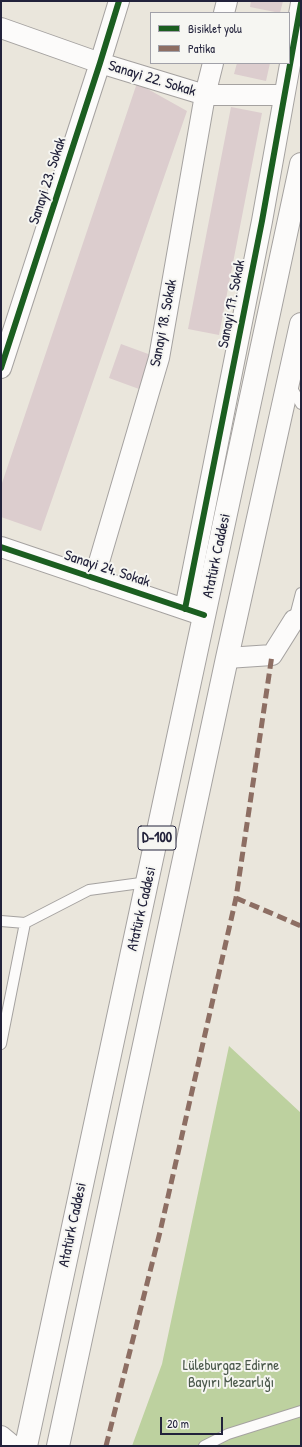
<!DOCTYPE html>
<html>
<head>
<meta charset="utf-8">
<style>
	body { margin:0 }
	#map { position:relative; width:302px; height:1447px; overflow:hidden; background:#eae6dc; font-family:"Patrick Hand",sans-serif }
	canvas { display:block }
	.frame { position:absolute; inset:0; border:2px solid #22223b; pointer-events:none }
	.legend { position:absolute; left:150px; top:12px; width:140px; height:52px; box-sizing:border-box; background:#f6f6f2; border:1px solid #a1a1a9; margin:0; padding:5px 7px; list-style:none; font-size:12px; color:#22223b }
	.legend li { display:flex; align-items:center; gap:8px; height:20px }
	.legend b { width:20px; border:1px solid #a1a1a9 }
	.scale { position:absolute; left:160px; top:1417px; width:63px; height:18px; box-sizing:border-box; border:2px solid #22223b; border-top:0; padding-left:5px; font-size:12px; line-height:14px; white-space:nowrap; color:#22223b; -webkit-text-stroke:3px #f6f6f2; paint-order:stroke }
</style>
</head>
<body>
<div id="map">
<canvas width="302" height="1447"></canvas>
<div class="frame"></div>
<ul class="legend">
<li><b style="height:5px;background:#1b5e20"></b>Bisiklet yolu</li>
<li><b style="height:5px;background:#8d6e63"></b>Patika</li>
</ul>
<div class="scale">20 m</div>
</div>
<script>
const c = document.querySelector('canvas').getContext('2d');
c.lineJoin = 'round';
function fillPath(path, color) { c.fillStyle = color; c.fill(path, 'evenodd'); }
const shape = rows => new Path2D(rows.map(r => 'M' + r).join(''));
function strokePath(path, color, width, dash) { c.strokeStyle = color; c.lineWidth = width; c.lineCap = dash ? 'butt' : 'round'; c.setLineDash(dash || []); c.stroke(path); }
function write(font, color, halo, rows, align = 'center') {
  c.font = font + ' "Patrick Hand",sans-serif'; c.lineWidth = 4; c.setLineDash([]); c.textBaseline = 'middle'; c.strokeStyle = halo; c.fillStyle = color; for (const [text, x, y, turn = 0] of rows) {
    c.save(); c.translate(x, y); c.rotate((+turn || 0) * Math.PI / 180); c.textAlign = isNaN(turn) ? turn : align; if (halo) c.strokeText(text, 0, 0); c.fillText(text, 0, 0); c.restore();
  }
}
fillPath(shape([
	[229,1046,301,1113,301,1446,132,1446,162,1364]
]), '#bdd19f');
fillPath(shape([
	[251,1,283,1,280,13,250,7],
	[237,63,270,63,266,81,234,74],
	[137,83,187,111,41,531,1,517,1,486],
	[231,107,262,113,219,335,188,329],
	[121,344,151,355,139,389,109,378]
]), '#dccdce');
const lane = shape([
	[290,385,301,404],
	[294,620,301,593],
	[1,921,25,923],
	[1,1044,25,923,89,890,148,882],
	[204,1446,228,1434,301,1411]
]);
const street = shape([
	[224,13,227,1],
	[1,28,100,63,205,95,284,95],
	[1,368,100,63,119,1],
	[1,547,196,613],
	[94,579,159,358,205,95,213,63],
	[185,609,262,221,301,3],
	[227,658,272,655,294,620],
	[1,1436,13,1446]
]);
const highway = shape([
	[26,1446,301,164],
	[58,1446,227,658,301,324]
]);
strokePath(lane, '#a5a2a0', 12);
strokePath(street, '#a5a2a0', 22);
strokePath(highway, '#a5a2a0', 24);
strokePath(lane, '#fcfbfa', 10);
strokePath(street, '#fcfbfa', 20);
strokePath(highway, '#fcfbfa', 22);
strokePath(shape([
	[236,898,301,926],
	[106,1446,160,1232,236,898,272,655]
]), '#8d6e63', 5, [10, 5]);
strokePath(shape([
	[1,368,100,63,119,1],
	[1,547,204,615],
	[185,609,262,221,301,3]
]), '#1b5e20', 6);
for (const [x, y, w] of [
	[157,838,38]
]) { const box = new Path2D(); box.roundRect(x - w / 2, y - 12, w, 24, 3); c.fillStyle = '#f6f6f2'; c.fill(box); strokePath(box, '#22223b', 1); }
write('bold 14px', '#22223b', null, [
	["D-100",157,838]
]);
write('15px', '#22223b', '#f6f6f2', [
	["Sanayi 22. Sokak",152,79,17],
	["Sanayi 23. Sokak",48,181,-72],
	["Sanayi 17. Sokak",232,304,-79],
	["Sanayi 18. Sokak",164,323,-79],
	["Atatürk Caddesi",217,556,-78],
	["Sanayi 24. Sokak",107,569,18],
	["Atatürk Caddesi",142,909,-77],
	["Atatürk Caddesi",73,1225,-78]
]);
write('15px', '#4b594c', '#f6f6f2', [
	["Lüleburgaz Edirne",231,1366],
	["Bayırı Mezarlığı",231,1383]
]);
</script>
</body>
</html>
